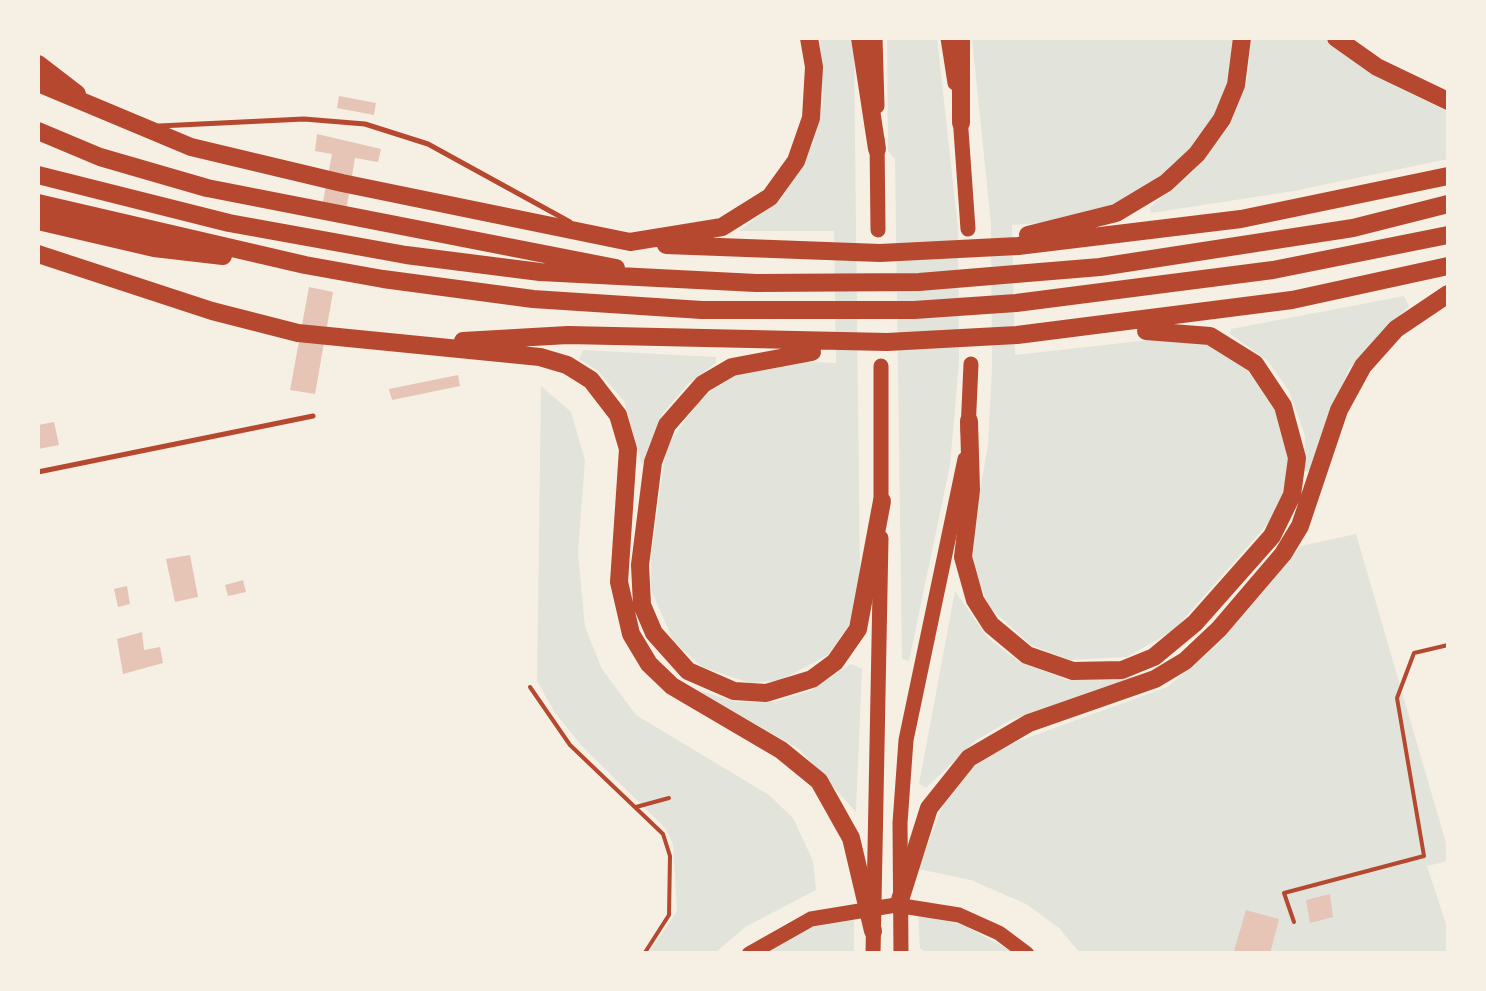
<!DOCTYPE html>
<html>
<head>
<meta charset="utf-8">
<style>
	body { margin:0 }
	#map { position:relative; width:1486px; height:991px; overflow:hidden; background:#f6efe4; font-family:Lato,sans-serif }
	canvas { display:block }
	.frame { position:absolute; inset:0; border:40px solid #f6efe4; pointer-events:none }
</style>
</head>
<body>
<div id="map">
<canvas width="1486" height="991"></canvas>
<div class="frame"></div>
</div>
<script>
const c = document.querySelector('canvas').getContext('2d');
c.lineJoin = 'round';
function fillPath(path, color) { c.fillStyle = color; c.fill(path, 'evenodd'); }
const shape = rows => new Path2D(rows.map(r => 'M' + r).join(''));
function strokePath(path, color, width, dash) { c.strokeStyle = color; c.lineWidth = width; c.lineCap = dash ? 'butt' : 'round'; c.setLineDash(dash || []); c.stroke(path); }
fillPath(shape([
	[820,38,853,38,854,50,860,579,851,622,828,655,781,680,750,683,702,667,674,642,651,590,651,556,666,448,700,399,735,375,790,361,836,363,834,231,739,231,781,199,813,144,823,104],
	[887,38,937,38,958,228,959,362,950,465,909,661,902,659,895,159,888,151],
	[972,38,1237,38,1224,103,1206,133,1163,176,1115,206,1054,222,1012,225,1015,355,1176,337,1209,344,1244,365,1280,417,1289,461,1282,499,1272,519,1174,630,1127,657,1069,660,1031,645,990,608,974,570,973,531,988,445,992,368,991,225],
	[1251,38,1325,38,1376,76,1448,112,1448,159,1294,191,1151,213,1150,207,1193,171,1230,125,1248,76],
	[1404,296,1409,306,1349,369,1309,471,1304,471,1305,436,1289,391,1267,360,1230,334,1231,329],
	[583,350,716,357,716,363,689,383,663,413,642,465,624,401,598,371,579,359],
	[541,386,571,412,585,460,578,553,585,627,602,669,636,715,769,795,793,818,813,861,816,890,745,927,715,953,649,953,677,911,673,844,665,828,582,746,555,713,537,681],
	[1356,534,1448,850,1448,861,1427,866,1448,930,1448,953,1080,953,1058,927,1026,904,971,880,918,869,945,800,965,774,994,750,1167,687,1217,646,1301,546],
	[955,591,988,638,1018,661,1067,680,1134,677,1011,720,975,741,926,788,919,784],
	[851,664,862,669,856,812,799,749,692,688,736,702,774,702,810,691],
	[918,914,963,925,1015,953,927,953,920,948],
	[854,917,854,953,761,954,805,929]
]), '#e2e4dc');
fillPath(shape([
	[339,96,376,103,374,115,337,108],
	[317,134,381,149,378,162,355,158,346,211,322,207,332,154,315,151],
	[309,287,333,292,315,394,290,390],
	[458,375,460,386,392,400,389,389],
	[54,422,59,445,38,449,38,425],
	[190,555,198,597,175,602,166,559],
	[243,580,246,592,228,596,225,585],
	[127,586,130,604,118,607,114,589],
	[142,632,144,650,160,647,163,663,123,674,117,639],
	[1330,894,1333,917,1310,923,1306,900],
	[1246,910,1279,919,1270,954,1233,954]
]), '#e6c5b7');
strokePath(shape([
	[530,687,570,745,663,834,670,856,669,915,644,954],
	[636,807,669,798],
	[1294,922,1284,893,1424,856,1397,698,1414,653,1448,645]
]), '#b5482f', 4);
strokePath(shape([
	[159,126,304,119,365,124,428,144,570,222],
	[38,472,313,416]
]), '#b5482f', 5);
strokePath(shape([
	[875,38,877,106],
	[948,38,955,83],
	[960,116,968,229],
	[877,139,878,230],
	[881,366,881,510],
	[968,431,971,364],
	[749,954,811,919,896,905,959,915,999,933,1027,954],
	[873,954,881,538],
	[901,954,900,823,906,740,965,459]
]), '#b5482f', 15);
strokePath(shape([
	[860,38,877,149],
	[961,38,961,123],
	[1336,38,1377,67,1448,101],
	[38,64,77,94],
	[38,83,191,147,342,183,630,242,722,227,770,197,796,161,811,118,814,67,809,38],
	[38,131,100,157,207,188,616,268],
	[38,175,229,223,406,255,540,272,756,283,919,282,1100,267,1353,228,1448,204],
	[38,203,305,265,383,279,533,299,702,310,914,310,1016,303,1273,270,1448,235],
	[38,221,154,248,223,256],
	[1028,235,1116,213,1166,183,1197,154,1222,119,1236,85,1242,38],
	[666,245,880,253,1018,246,1241,219,1448,176],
	[38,254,212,311,298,333,540,357,567,365,591,380,618,415,628,449,619,582,631,634,649,664,672,686,781,750,819,781,851,838,873,931],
	[463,341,568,335,887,342,1017,335,1292,300,1448,266],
	[812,352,732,367,703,384,667,425,653,462,640,565,642,605,654,633,688,671,734,691,766,693,812,679,835,662,858,629,882,501],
	[969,421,971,490,963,557,975,600,991,625,1027,655,1073,671,1122,670,1154,657,1195,623,1272,536,1292,495,1297,458,1283,406,1255,364,1210,336,1146,331],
	[900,900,929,808,969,758,1029,723,1155,679,1185,661,1219,629,1283,554,1300,526,1339,410,1363,366,1396,329,1448,294]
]), '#b5482f', 18);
</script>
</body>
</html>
